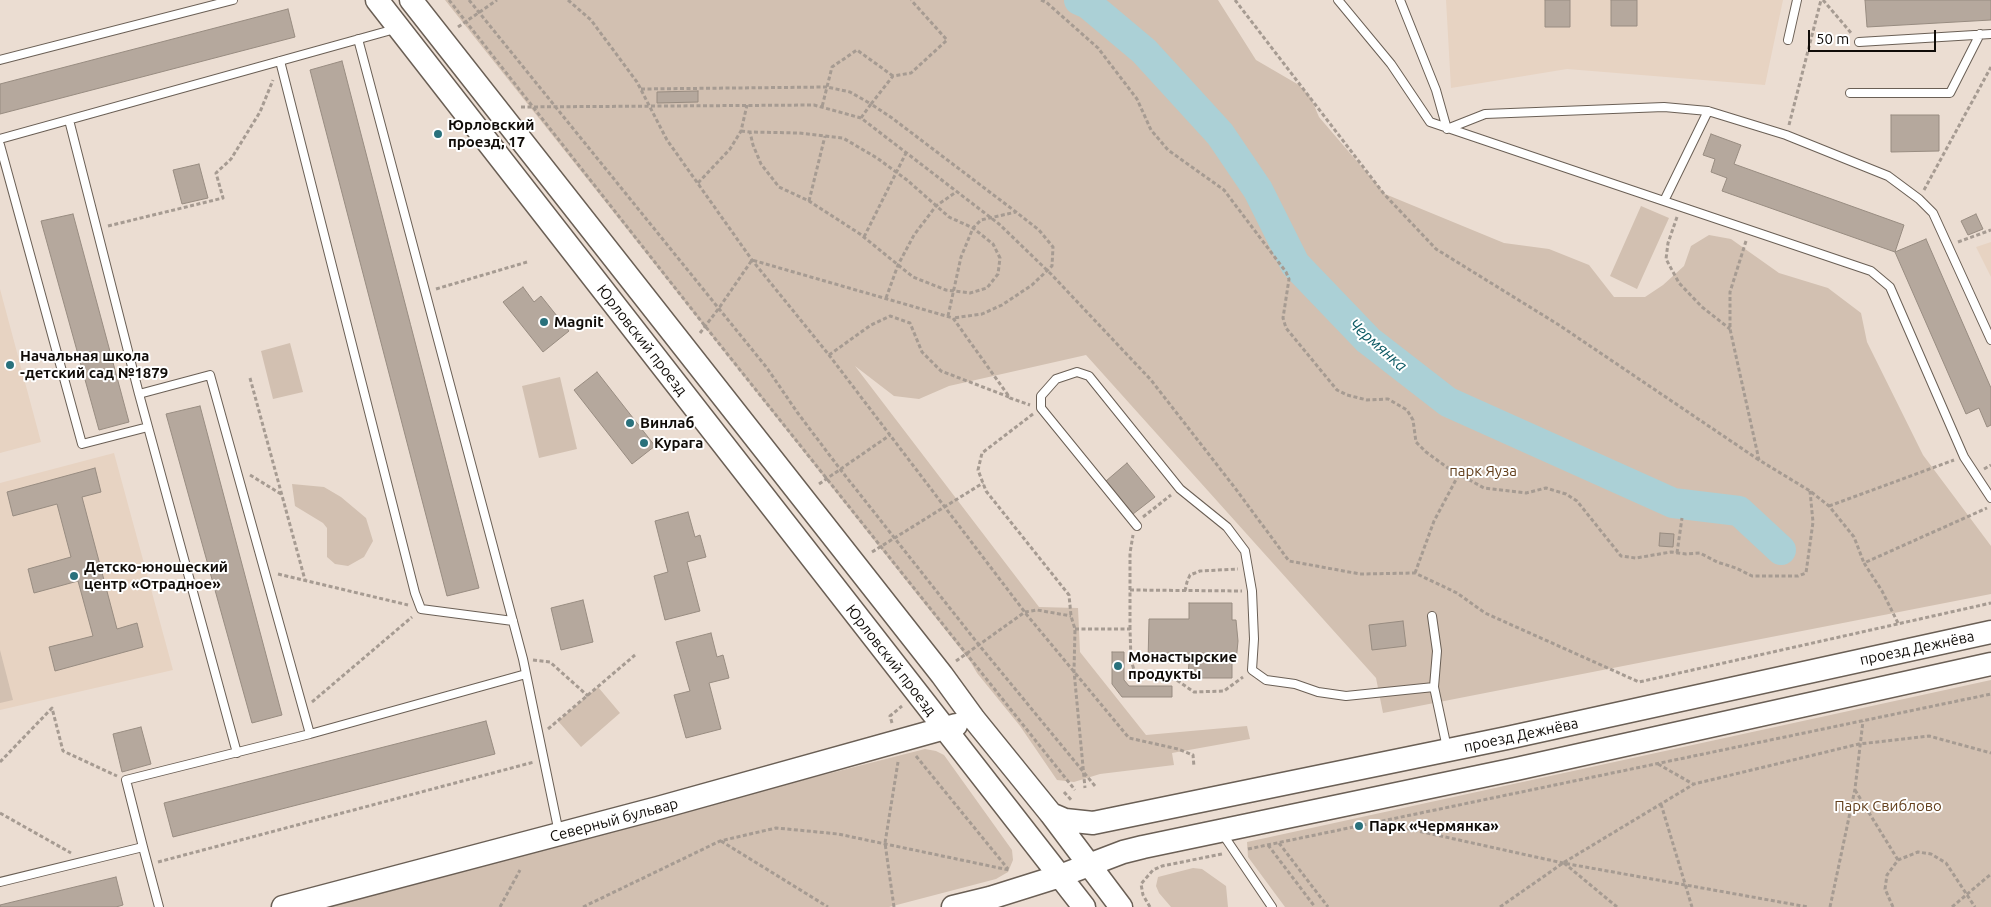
<!DOCTYPE html>
<html>
<head>
<meta charset="utf-8">
<style>
	body { margin:0 }
	#map { position:relative; width:1991px; height:907px; overflow:hidden; background:#ebddd2; font-family:Ubuntu,sans-serif }
	canvas { display:block }
	.scale { position:absolute; left:1808px; top:30px; width:128px; height:22px; box-sizing:border-box; border:2px solid #100c08; border-top:0; padding-left:6px; font-size:15px; line-height:18px; white-space:nowrap; color:#100c08; -webkit-text-stroke:4px #fff; paint-order:stroke }
</style>
</head>
<body>
<div id="map">
<canvas width="1991" height="907"></canvas>
<div class="scale">50 m</div>
</div>
<script>
const c = document.querySelector('canvas').getContext('2d');
c.lineJoin = 'round';
function fillPath(path, color) { c.fillStyle = color; c.fill(path, 'evenodd'); }
const shape = rows => new Path2D(rows.map(r => 'M' + r).join(''));
function strokePath(path, color, width, dash) { c.strokeStyle = color; c.lineWidth = width; c.lineCap = dash ? 'butt' : 'round'; c.setLineDash(dash || []); c.stroke(path); }
function write(font, color, halo, rows, align = 'center') {
  c.font = font + ' Ubuntu,sans-serif'; c.lineWidth = 4; c.setLineDash([]); c.textBaseline = 'middle'; c.strokeStyle = halo; c.fillStyle = color; for (const [text, x, y, turn = 0] of rows) {
    c.save(); c.translate(x, y); c.rotate((+turn || 0) * Math.PI / 180); c.textAlign = isNaN(turn) ? turn : align; if (halo) c.strokeText(text, 0, 0); c.fillText(text, 0, 0); c.restore();
  }
}
fillPath(shape([
	[1446,0,1783,0,1765,85,1567,69,1451,88],
	[1991,242,1991,277,1976,247],
	[0,289,41,442,0,453],
	[114,453,173,670,0,710,0,483]
]), '#e7d3c2');
fillPath(shape([
	[445,0,1218,0,1256,60,1299,85,1311,98,1319,117,1385,194,1504,243,1549,249,1589,265,1614,297,1645,297,1663,285,1684,266,1691,246,1709,235,1731,239,1779,273,1828,288,1861,313,1867,342,1923,455,1991,546,1991,594,1383,713,1376,678,1086,355,949,386,919,399,894,396,855,366,1039,607,1078,608,1080,652,1146,735,1247,726,1250,739,1172,753,1174,765,1100,774,1074,782,1057,780,1020,726,977,673,970,661],
	[1641,206,1669,218,1637,289,1610,276],
	[290,343,303,392,273,399,261,351],
	[560,377,577,449,539,458,522,386],
	[292,484,324,487,341,497,366,518,373,541,364,557,348,566,335,564,327,557,327,528,323,523,295,506],
	[0,650,13,700,0,703],
	[1991,680,1991,907,1285,907,1248,857,1247,842],
	[598,687,620,713,581,747,558,721],
	[925,749,936,751,944,755,1012,850,1013,860,1008,872,996,879,889,907,305,907],
	[1193,868,1202,869,1226,886,1228,907,1171,907,1159,893,1156,886,1158,877]
]), '#d2c0b1');
strokePath(shape([
	[1079,0,1088,4,1144,51,1220,134,1258,190,1295,264,1368,340,1448,402,1673,503,1739,511,1781,550]
]), '#abd0d6', 30);
const building = shape([
	[1545,0,1570,0,1570,27,1545,27,1545,0],
	[1611,0,1637,0,1637,26,1611,26,1611,0],
	[1865,0,1991,0,1991,20,1867,27,1865,0],
	[288,9,295,37,0,114,0,84,288,9],
	[342,61,479,588,447,596,310,70,342,61],
	[698,91,698,102,657,103,657,92,698,91],
	[1891,115,1939,115,1939,151,1891,152,1891,115],
	[1711,134,1741,145,1734,164,1904,225,1895,252,1722,191,1727,178,1711,172,1715,159,1703,155,1711,134],
	[199,164,208,198,182,204,173,170,199,164],
	[73,214,129,422,99,430,41,221,73,214],
	[1976,214,1983,229,1968,235,1961,221,1976,214],
	[1926,239,1991,388,1991,425,1987,427,1979,408,1966,414,1895,252,1926,239],
	[523,287,534,302,541,296,569,331,543,352,503,302,523,287],
	[597,372,655,446,632,464,574,390,597,372],
	[200,406,282,715,252,723,166,414,200,406],
	[1127,463,1155,497,1133,514,1106,481,1127,463],
	[95,468,101,492,82,497,117,629,137,623,143,647,55,671,49,647,93,636,78,581,34,593,28,569,71,557,57,504,13,516,7,492,95,468],
	[688,512,695,537,700,535,706,557,687,562,700,611,665,620,654,576,668,572,655,521,688,512],
	[1660,533,1674,534,1673,547,1659,546,1660,533],
	[583,600,593,642,561,650,551,608,583,600],
	[1189,603,1232,603,1232,620,1236,620,1238,641,1236,662,1232,662,1232,678,1188,678,1189,662,1148,662,1149,619,1189,619,1189,603],
	[1403,621,1406,646,1372,650,1369,625,1403,621],
	[711,633,717,657,723,655,729,678,709,683,721,729,686,738,674,695,690,691,676,642,711,633],
	[1112,652,1124,652,1124,680,1129,686,1172,686,1172,697,1122,697,1112,684,1112,652],
	[486,721,495,754,173,837,164,803,486,721],
	[141,727,151,764,122,772,113,734,141,727],
	[116,877,123,905,116,907,0,907,0,905,116,877]
]);
fillPath(building, '#b5a89d');
strokePath(building, '#988c81', 1);
const lane = shape([
	[1338,0,1391,64,1430,122,1871,271,1890,287,1964,457,1991,498],
	[1400,0,1436,90,1447,129,1485,114,1664,107,1708,111],
	[358,39,523,659,559,833],
	[1788,40,1797,0],
	[1859,42,1991,34],
	[0,60,233,0],
	[280,61,415,593,421,609,513,621],
	[1850,93,1950,93,1980,34],
	[69,120,139,394,210,375,310,734],
	[0,139,395,29],
	[0,145,82,444,148,427,237,753],
	[1664,201,1708,111,1786,135,1888,176,1919,199,1933,213,1991,340],
	[139,394,148,427],
	[1137,526,1041,408,1041,396,1056,379,1077,372,1089,376,1180,489,1227,527,1245,551,1252,591,1254,639,1252,670,1266,680,1295,684,1318,692,1346,696,1434,687,1437,651,1432,616],
	[1434,687,1447,748],
	[1222,833,1272,907],
	[143,847,126,780,310,734,526,674],
	[0,882,143,847,159,907]
]);
const secondary = shape([
	[377,0,1084,907],
	[411,0,942,675,974,719,1051,814,1121,907],
	[1051,814,1065,820,1093,823,1507,738,1991,632],
	[283,907,658,808,956,725],
	[953,907,990,898,1060,876,1123,852,1143,847,1516,769,1991,664]
]);
strokePath(lane, '#6a5f55', 10);
strokePath(secondary, '#6a5f55', 25);
strokePath(shape([
	[449,0,705,326,1075,790],
	[469,0,767,368,797,412,840,469,979,645,1095,786],
	[568,0,591,20,637,82,667,140,752,260,829,355,1027,615,1129,738,1178,749,1193,755,1194,767],
	[1041,0,1046,2,1098,48,1137,99,1151,130,1168,150,1224,190,1286,272,1289,279,1283,318,1286,328,1337,390,1347,395,1367,400,1388,399,1407,410,1413,420,1416,442,1426,452,1448,468,1484,488,1526,493,1546,488,1566,494,1577,501,1621,556,1636,558,1671,552,1686,554,1700,553,1717,562,1736,568,1752,576,1798,576,1806,573,1813,522,1810,491],
	[1235,0,1384,194,1436,249,1559,325,1759,460],
	[1823,0,1852,34],
	[458,27,497,0],
	[893,76,857,50,832,67,827,87,850,92,871,104,893,76,911,73,947,40,911,0],
	[641,89,827,87,822,107],
	[521,107,814,105,861,118,999,224,1051,274,1151,380,1235,488,1289,561,1360,574,1415,573,1457,593,1485,613,1639,682,1991,603],
	[861,118,871,104,892,118,1016,212,1039,230,1053,247,1052,266,1032,285,1002,305,982,314,953,318],
	[1789,125,1821,0],
	[741,131,750,132,799,133,843,138,877,158,907,180,949,217,973,228,993,244,1000,258,998,274,987,288,970,293,946,290,913,277,860,234,809,201,779,187,761,164,753,145,750,132],
	[698,183,730,149,741,131,747,105],
	[1924,190,1991,67],
	[809,201,825,136],
	[1677,217,1668,243,1666,259,1679,283,1702,307,1730,329],
	[108,226,223,198,216,173,231,159,260,112,273,80],
	[864,237,906,153],
	[1746,241,1730,292,1730,329,1759,460,1810,491,1829,506,1854,537,1864,563],
	[1958,242,1991,230],
	[436,289,527,262],
	[886,298,898,265,914,235,936,206,956,192],
	[948,316,961,257,973,228,981,220,1016,212],
	[700,333,719,308,752,260,953,318,1010,398,1030,405],
	[829,355,871,325,890,316,910,323,922,352,941,371,1009,397],
	[250,378,305,580],
	[1033,414,982,453,978,470,986,491,1069,595,1071,616,1075,629,1074,671,1085,788],
	[1984,469,1991,465],
	[250,475,281,494],
	[819,484,890,435],
	[1829,506,1954,460],
	[1143,517,1171,495],
	[872,552,983,483],
	[1677,553,1682,518],
	[1415,573,1434,521,1459,474],
	[278,574,408,605],
	[1130,590,1242,591],
	[1185,591,1187,582,1190,575,1200,571,1238,569],
	[1898,623,1882,591,1864,563,1987,508],
	[1075,629,1130,629,1131,660,1135,673,1153,679,1175,679,1194,692,1224,691,1243,677],
	[1130,629,1130,553,1133,535],
	[533,660,550,662,588,696],
	[956,661,1025,612,1037,610,1071,616],
	[312,702,412,617],
	[892,723,890,716,902,706],
	[548,729,635,655],
	[916,756,1008,869],
	[0,762,52,708,63,751,117,776],
	[1658,764,1693,784],
	[1855,790,1898,860],
	[1064,792,1072,801],
	[1661,804,1692,907],
	[0,813,71,853],
	[1382,823,1563,863,1808,907],
	[721,841,828,907],
	[1279,843,1328,907],
	[1268,845,1315,907],
	[1248,849,1991,694],
	[158,862,534,762],
	[1564,863,1617,907],
	[500,907,520,870],
	[583,907,720,841,776,828,838,834,1009,870],
	[894,907,885,843,898,762],
	[1150,907,1143,895,1141,884,1153,870,1162,866,1222,854],
	[1500,907,1563,863,1694,784,1859,744,1929,736,1991,753],
	[1830,907,1855,789,1863,721],
	[1893,907,1885,889,1887,875,1898,860,1918,852,1931,854,1946,863,1975,907],
	[1952,907,1991,874]
]), '#a69b92', 3, [4, 2.5]);
strokePath(lane, '#fff', 8);
strokePath(secondary, '#fff', 22);
for (const [x, y, r, color] of [
	[438,134,5,"#29717c"],
	[544,322,5,"#29717c"],
	[10,365,5,"#29717c"],
	[630,423,5,"#29717c"],
	[644,443,5,"#29717c"],
	[74,576,5,"#29717c"],
	[1118,666,5,"#29717c"],
	[1359,826,5,"#29717c"]
]) { const dot = new Path2D(); dot.arc(x, y, r, 0, 2 * Math.PI); c.fillStyle = color; c.fill(dot); strokePath(dot, '#fff', 2); }
write('bold 15px', '#100c08', '#fff', [
	["Юрловский",448,125],
	["проезд, 17",448,142],
	["Magnit",554,322],
	["Начальная школа",20,356],
	["-детский сад №1879",20,373],
	["Винлаб",640,423],
	["Курага",654,443],
	["Детско-юношеский",84,567],
	["центр «Отрадное»",84,584],
	["Монастырские",1128,657],
	["продукты",1128,674],
	["Парк «Чермянка»",1369,826]
], 'left');
write('15px', '#100c08', '#fff', [
	["Юрловский проезд",642,340,52],
	["проезд Дежнёва",1917,648,-12],
	["Юрловский проезд",891,660,52],
	["проезд Дежнёва",1521,735,-12],
	["Северный бульвар",614,820,-15]
]);
write('15px', '#64411e', '#fff', [
	["парк Яуза",1483,471],
	["Парк Свиблово",1888,806]
]);
write('italic 16px', '#0b5963', '#fff', [
	["Чермянка",1378,345,41]
]);
</script>
</body>
</html>
